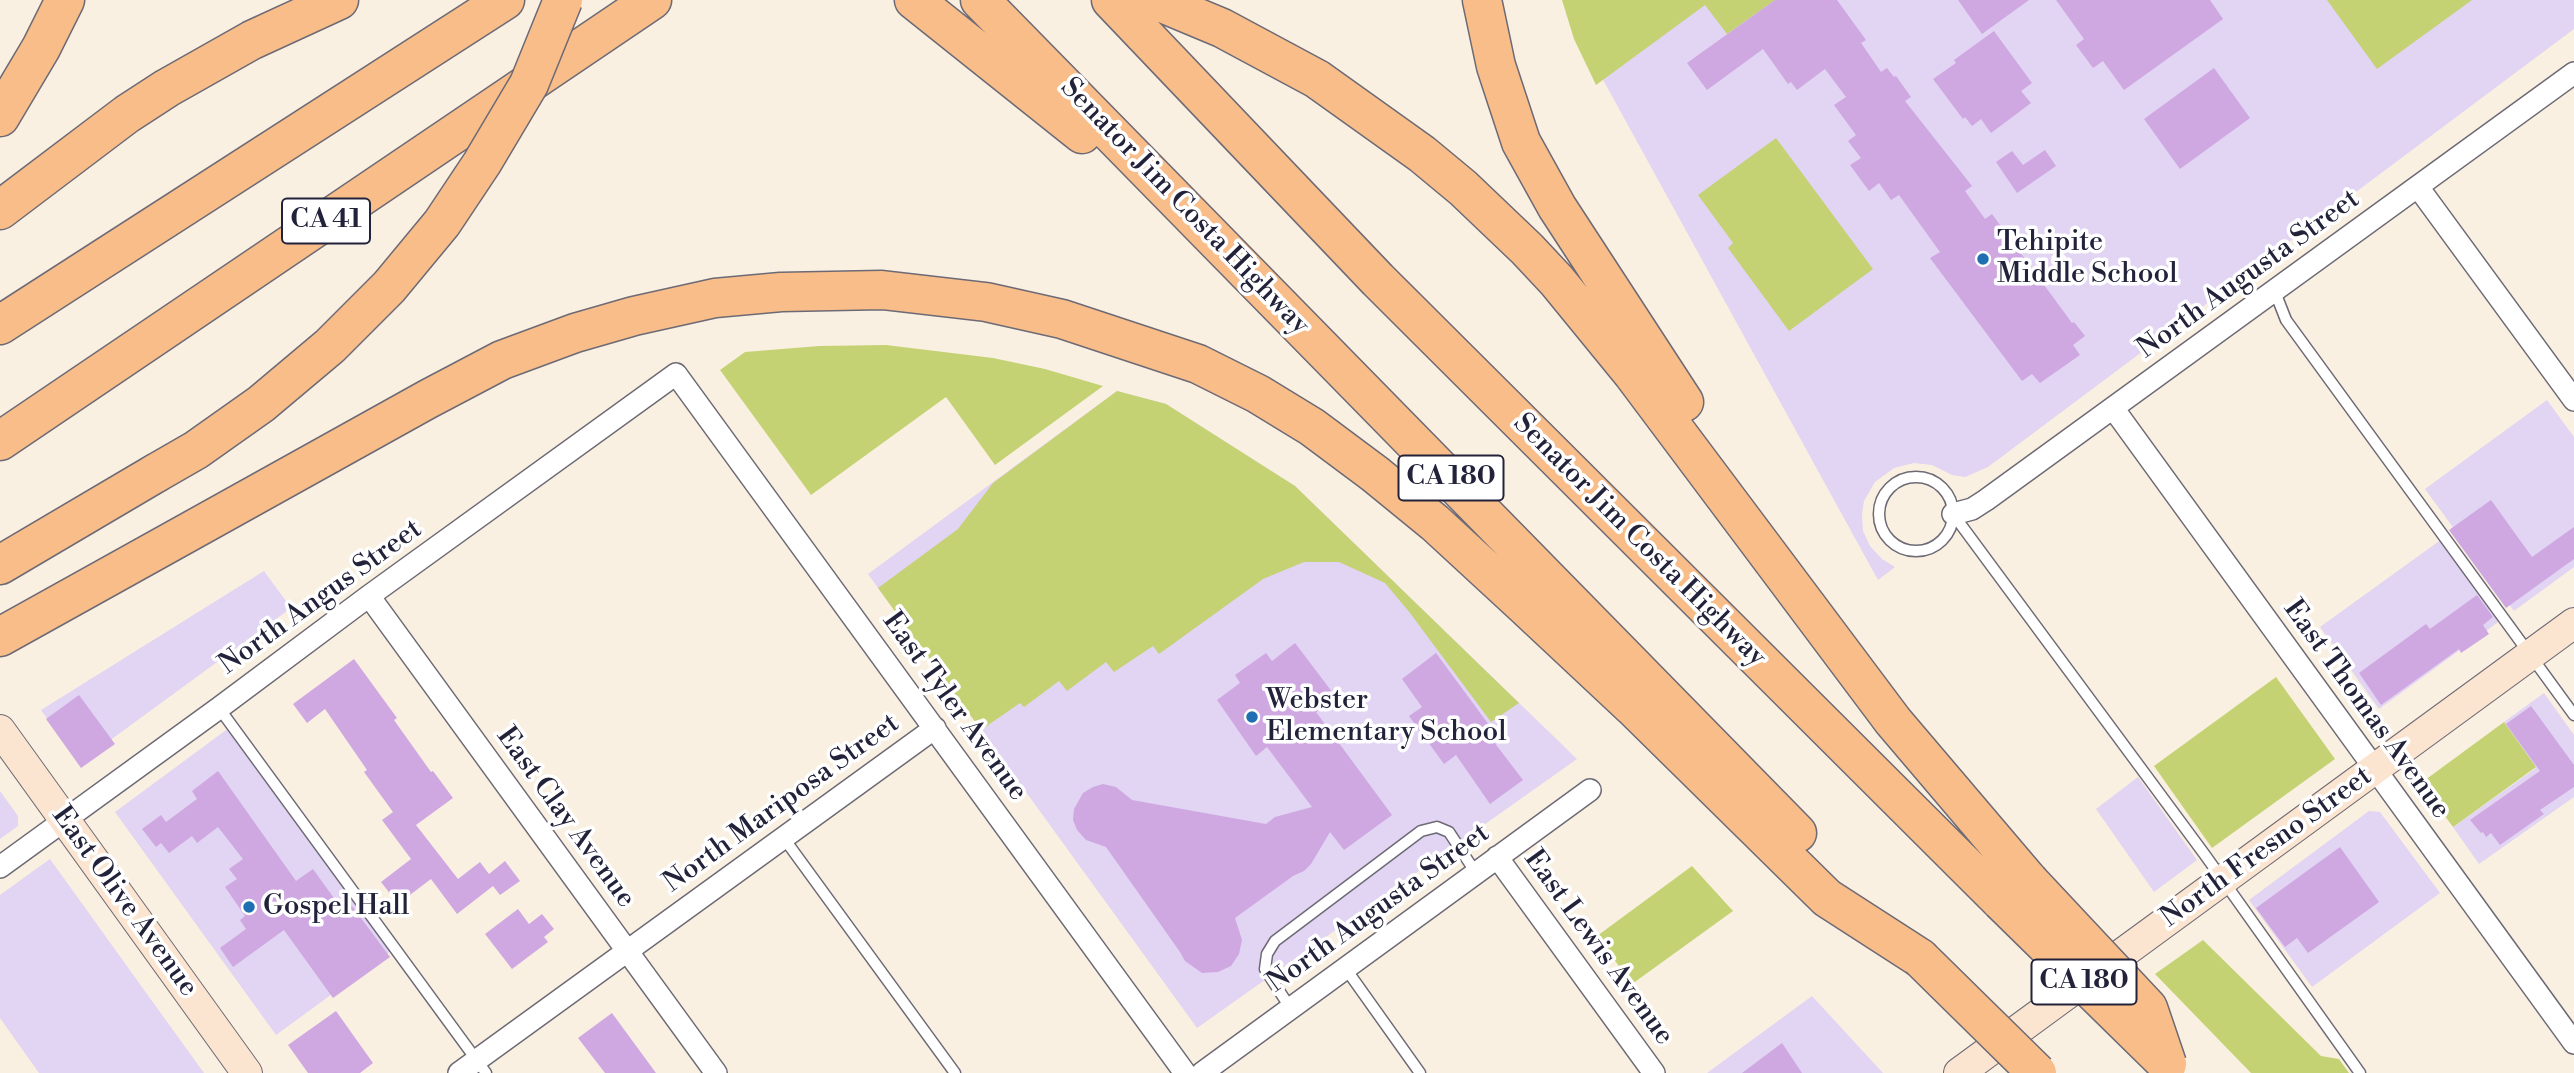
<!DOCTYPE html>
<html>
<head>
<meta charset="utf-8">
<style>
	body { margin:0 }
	canvas { display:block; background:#f9f0e1 }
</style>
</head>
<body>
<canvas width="2574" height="1073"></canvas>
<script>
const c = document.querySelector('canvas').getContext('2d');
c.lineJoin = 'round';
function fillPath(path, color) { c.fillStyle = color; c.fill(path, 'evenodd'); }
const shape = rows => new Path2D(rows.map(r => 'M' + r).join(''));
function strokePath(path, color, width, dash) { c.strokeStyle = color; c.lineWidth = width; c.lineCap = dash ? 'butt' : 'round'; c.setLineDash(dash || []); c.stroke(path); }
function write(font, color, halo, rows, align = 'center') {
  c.font = font + ' "Libre Bodoni",serif'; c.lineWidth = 7; c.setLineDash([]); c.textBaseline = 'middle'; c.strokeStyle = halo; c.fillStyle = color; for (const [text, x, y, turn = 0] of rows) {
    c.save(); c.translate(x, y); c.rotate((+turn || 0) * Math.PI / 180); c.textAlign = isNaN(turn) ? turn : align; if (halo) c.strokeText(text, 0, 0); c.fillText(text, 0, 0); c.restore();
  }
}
fillPath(shape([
	[1565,0,2574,0,2574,29,1988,467,1965,477,1952,475,1932,465,1914,463,1894,468,1875,482,1864,501,1862,514,1863,531,1870,546,1882,559,1895,567,1878,580,1590,56],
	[1117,391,1166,404,1295,486,1577,759,1197,1028,868,574],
	[2547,400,2574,437,2574,567,2514,611,2425,489],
	[2442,539,2501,620,2379,709,2320,627],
	[264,571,291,608,83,760,76,758,41,710],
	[2544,693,2574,735,2574,797,2479,864,2453,827,2536,768,2504,722],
	[237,722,399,945,276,1035,115,812],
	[2138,777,2197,860,2154,892,2096,809],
	[0,791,18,816,18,826,0,839],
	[2369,811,2380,812,2440,893,2312,987,2249,900],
	[50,859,152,1001,204,1073,39,1073,0,1018,0,895],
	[1812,996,1883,1073,1707,1073]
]), '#e2d4f3');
fillPath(shape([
	[1562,0,1775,0,1727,34,1705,5,1596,85,1574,39],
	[2327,0,2472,0,2377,69],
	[1776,138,1873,269,1789,331,1728,248,1733,243,1698,195],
	[886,345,993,358,1045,369,1103,386,995,465,946,397,811,495,720,370,745,352,819,346],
	[1117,391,1166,404,1295,486,1519,703,1491,722,1410,613,1385,583,1339,562,1304,562,1263,579,1159,654,1153,646,1114,672,1106,662,1067,691,1059,681,1024,707,1020,703,981,730,878,588,958,529,993,483],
	[2276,677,2335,759,2212,848,2154,766],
	[2504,722,2536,767,2453,827,2421,783],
	[1692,866,1733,911,1632,984,1597,936],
	[2203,940,2321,1056,2339,1059,2349,1073,2251,1073,2155,974]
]), '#c5d274');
fillPath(shape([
	[1775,0,1837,0,1866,40,1861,43,1881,72,1887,68,1894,77,1896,76,1911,97,1905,101,1972,186,1965,191,1985,219,1992,214,2072,323,2074,322,2085,336,2073,345,2080,355,2040,383,2032,374,2022,381,1930,258,1940,252,1899,195,1891,200,1879,183,1869,191,1850,165,1861,158,1848,141,1856,135,1834,105,1846,97,1825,69,1797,90,1791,82,1788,84,1763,49,1707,90,1687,63],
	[1958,0,2029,0,1982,34],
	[2056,0,2210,0,2223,19,2124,90,2103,61,2093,68,2076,45,2084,39],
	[1994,31,2032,83,2021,91,2031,103,1991,133,1981,119,1972,126,1965,117,1963,119,1933,79,1956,63,1954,60],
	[2214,68,2250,118,2180,169,2144,119],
	[2045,150,2056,166,2017,193,1996,162,2012,151,2023,165],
	[2491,500,2532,557,2574,527,2574,559,2506,608,2449,530],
	[2477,595,2493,617,2483,625,2489,634,2461,653,2459,649,2381,705,2359,673,2426,624,2430,629],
	[1295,643,1336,697,1316,712,1392,815,1344,850,1330,832,1311,864,1304,871,1293,876,1235,918,1242,940,1239,954,1231,966,1218,972,1202,973,1185,961,1180,952,1106,847,1086,840,1077,830,1073,820,1074,809,1083,793,1093,787,1103,784,1116,787,1132,800,1266,824,1275,817,1312,807,1267,747,1256,756,1217,700,1240,683,1235,675,1266,653,1272,661],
	[1436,653,1492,729,1487,733,1523,780,1490,804,1456,755,1444,764,1409,716,1422,707,1402,679],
	[354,659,397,718,394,720,431,772,433,771,453,798,416,825,458,879,480,862,489,874,505,861,520,881,500,895,493,886,457,914,431,879,398,904,381,882,411,859,382,820,393,812,364,772,367,770,325,709,307,723,293,704],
	[79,695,115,744,81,768,46,719],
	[2531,706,2574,765,2574,787,2540,810,2544,814,2500,845,2491,833,2486,837,2483,832,2481,833,2470,820,2540,771,2506,724],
	[218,771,296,881,313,869,341,908,349,902,390,957,333,998,284,930,233,967,220,948,246,929,240,920,245,916,225,887,237,879,229,869,243,859,218,827,197,843,192,836,169,853,161,843,156,847,142,829,161,815,166,822,197,799,192,791],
	[2340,847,2379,902,2308,953,2297,938,2285,947,2256,908],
	[518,909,529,924,542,914,554,929,544,937,548,942,512,969,485,934],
	[336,1011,373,1063,360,1073,308,1073,288,1045],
	[612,1013,656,1073,605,1073,578,1038],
	[1782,1043,1802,1073,1742,1073]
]), '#cfa8e2');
const lane = shape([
	[2275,292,2286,320,2574,715],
	'1879 514a37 37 0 1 1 74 0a37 37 0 1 1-74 0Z',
	[1953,514,2205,855,2360,1073],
	[219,708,486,1073],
	[783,837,955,1073],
	[1346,969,1420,1073],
	[1291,1009,1265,969,1267,954,1275,941,1421,831,1437,827,1449,832,1476,873]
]);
const street = shape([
	[2418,187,2574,400],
	[2113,408,2574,1043],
	[1953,514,1972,509,1986,500,2574,73],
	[369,596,716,1073],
	[1497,857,1654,1073],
	[0,867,219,708,369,596,676,374,1185,1073],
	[459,1073,935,728],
	[1202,1073,1590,790]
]);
const secondary = shape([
	[0,730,247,1073],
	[1959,1073,2574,623]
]);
const highway = shape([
	[914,0,1082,134],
	[980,0,1797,833],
	[1111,0,1378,280,2001,901],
	[1155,0,1222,28,1317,79,1422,154,1463,188,1527,249,1557,281,1633,374,1893,721,2029,881],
	[1482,0,1496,66,1521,142,1557,207,1684,402],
	[0,117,41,48,65,0],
	[0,210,127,114,167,88,252,40,339,0],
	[0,325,505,0],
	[0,441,652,0],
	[0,565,156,473],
	[0,637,428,399,502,360,575,333,634,316,715,298,781,292,882,290,986,302,1062,319,1198,364,1258,394,1312,427,1375,474,1435,523,1525,606,1633,707,1827,898,1920,958]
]);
strokePath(lane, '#6d6a75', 13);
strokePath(street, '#6d6a75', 24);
strokePath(secondary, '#6d6a75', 32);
strokePath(highway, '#6d6a75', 41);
strokePath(lane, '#fff', 10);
strokePath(street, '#fff', 21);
strokePath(secondary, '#fce5d0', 30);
strokePath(highway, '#f8bd89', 38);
const highwayBridge = shape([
	[156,473,196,450,261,404,330,346,389,287,442,223,482,163,529,84,563,0],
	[2029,881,2148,1008,2167,1064],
	[2001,901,2163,1060],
	[1920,958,2037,1073]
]);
strokePath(highwayBridge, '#6d6a75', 41, []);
strokePath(highwayBridge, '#f8bd89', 38);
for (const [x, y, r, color] of [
	[1983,259,7,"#1f6fb2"],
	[1252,717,7,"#1f6fb2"],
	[249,907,7,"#1f6fb2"]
]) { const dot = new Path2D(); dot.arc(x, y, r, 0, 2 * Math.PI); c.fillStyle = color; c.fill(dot); strokePath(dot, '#fff', 2.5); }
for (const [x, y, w] of [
	[326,221,88],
	[1451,478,105],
	[2084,982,105]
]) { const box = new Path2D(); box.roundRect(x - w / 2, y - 22.5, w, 45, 5); c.fillStyle = '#fff'; c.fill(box); strokePath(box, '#22223b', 2); }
write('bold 26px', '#22223b', null, [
	["CA 41",326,221],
	["CA 180",1451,478],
	["CA 180",2084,982]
]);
write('28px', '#22223b', '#fff', [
	["Senator Jim Costa Highway",1184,207,46],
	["North Augusta Street",2249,275,-36],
	["Senator Jim Costa Highway",1639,541,45],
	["North Angus Street",321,598,-36],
	["East Tyler Avenue",954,707,54],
	["East Thomas Avenue",2366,710,54],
	["North Mariposa Street",782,804,-36],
	["East Clay Avenue",565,818,54],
	["North Fresno Street",2267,848,-36],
	["East Olive Avenue",124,902,54],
	["North Augusta Street",1379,909,-36],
	["East Lewis Avenue",1598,948,54]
]);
write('28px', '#22223b', '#fff', [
	["Tehipite",1997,243],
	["Middle School",1997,275],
	["Webster",1266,701],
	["Elementary School",1266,733],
	["Gospel Hall",263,907]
], 'left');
</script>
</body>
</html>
